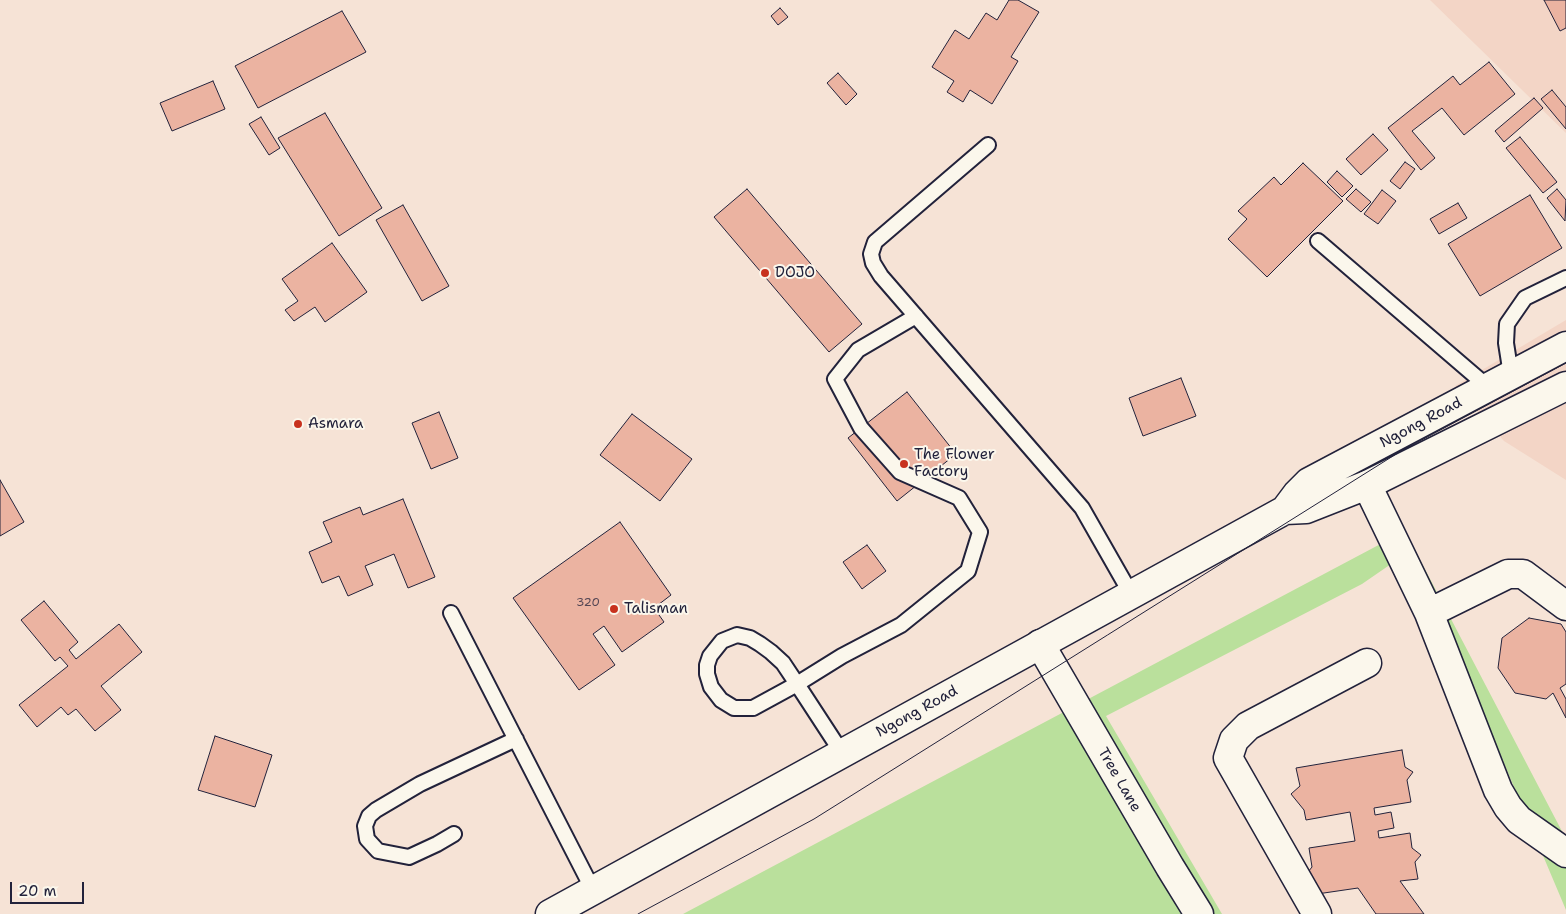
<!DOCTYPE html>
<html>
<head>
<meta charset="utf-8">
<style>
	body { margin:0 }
	#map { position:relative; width:1566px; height:914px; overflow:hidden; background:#f6e3d6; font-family:"Shantell Sans",sans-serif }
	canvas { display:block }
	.scale { position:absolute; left:10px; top:882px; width:74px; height:22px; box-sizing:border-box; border:2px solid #22223b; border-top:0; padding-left:6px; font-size:15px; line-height:18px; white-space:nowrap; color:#22223b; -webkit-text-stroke:4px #fbf7ec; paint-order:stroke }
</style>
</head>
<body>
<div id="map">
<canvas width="1566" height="914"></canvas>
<div class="scale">20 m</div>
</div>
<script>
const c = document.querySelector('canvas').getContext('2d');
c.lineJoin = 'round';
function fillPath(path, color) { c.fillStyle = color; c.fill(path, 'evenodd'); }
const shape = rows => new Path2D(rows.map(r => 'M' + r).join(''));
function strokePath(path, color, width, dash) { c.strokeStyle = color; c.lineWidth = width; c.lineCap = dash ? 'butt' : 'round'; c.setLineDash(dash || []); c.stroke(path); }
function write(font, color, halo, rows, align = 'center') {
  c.font = font + ' "Shantell Sans",sans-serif'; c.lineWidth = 4; c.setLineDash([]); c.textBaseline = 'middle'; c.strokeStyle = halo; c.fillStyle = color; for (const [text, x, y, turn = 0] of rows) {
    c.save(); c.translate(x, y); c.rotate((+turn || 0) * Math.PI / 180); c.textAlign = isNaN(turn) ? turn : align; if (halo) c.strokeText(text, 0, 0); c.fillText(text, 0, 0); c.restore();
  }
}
fillPath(shape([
	[1430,0,1566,0,1566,133],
	[1566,320,1566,480,1504,441,1455,386]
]), '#f3d5c6');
fillPath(shape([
	[1405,531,1566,839,1566,910,1470,683,1407,553,1362,584,1106,716,1222,914,683,914]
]), '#bae09c');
const building = shape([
	[1009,0,1018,0,1039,12,1011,57,1018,61,992,104,970,90,963,102,947,92,954,81,932,67,955,30,969,39,986,13,997,20,1009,0],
	[1544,0,1566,0,1566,28,1560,31,1544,0],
	[780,8,788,17,778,25,771,16,780,8],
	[342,11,366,52,258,108,235,66,342,11],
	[1489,62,1515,94,1464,135,1442,108,1412,131,1435,158,1421,170,1388,128,1453,76,1460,85,1489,62],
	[838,73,857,94,846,105,827,83,838,73],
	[213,81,225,109,172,131,160,103,213,81],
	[1552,90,1566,107,1566,129,1541,99,1552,90],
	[1534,98,1543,108,1504,142,1495,131,1534,98],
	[325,113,382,208,339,236,278,138,325,113],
	[261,117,280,148,269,155,249,124,261,117],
	[1373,134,1388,150,1361,175,1346,159,1373,134],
	[1520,137,1557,182,1543,193,1506,148,1520,137],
	[1405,162,1415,169,1400,189,1390,181,1405,162],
	[1303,163,1343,201,1267,277,1228,239,1247,219,1238,211,1274,177,1281,185,1303,163],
	[1337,171,1353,186,1342,197,1327,182,1337,171],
	[747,189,862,324,829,352,714,217,747,189],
	[1356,189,1371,202,1361,212,1346,199,1356,189],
	[1557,189,1566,200,1565,221,1547,198,1557,189],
	[1382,190,1396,201,1378,224,1364,214,1382,190],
	[1530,195,1562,248,1480,296,1448,244,1530,195],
	[1458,203,1467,218,1439,234,1430,219,1458,203],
	[403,205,449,286,422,301,376,220,403,205],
	[332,243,367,292,325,322,315,307,294,321,285,310,298,301,282,279,332,243],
	[1181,378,1196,416,1143,436,1129,398,1181,378],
	[907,392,956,454,897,501,848,438,907,392],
	[439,412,458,458,431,469,412,423,439,412],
	[632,414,692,459,660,501,600,455,632,414],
	[0,480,24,522,0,536,0,480],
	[403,499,435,577,408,588,394,554,365,566,373,585,348,596,339,576,322,583,309,552,332,542,323,522,360,507,363,515,403,499],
	[620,522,671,595,654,608,664,622,622,652,604,626,593,634,615,665,579,690,513,598,620,522],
	[867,545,886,571,862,589,843,562,867,545],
	[44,601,78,642,69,650,76,659,119,624,142,652,101,686,121,710,95,731,76,709,68,715,61,707,37,727,19,705,68,666,60,657,55,661,21,620,44,601],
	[1529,618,1561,624,1566,632,1566,684,1560,688,1566,699,1566,718,1553,693,1546,699,1515,693,1498,668,1502,638,1529,618],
	[215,736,272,755,255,807,198,790,215,736],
	[1402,750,1405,767,1413,772,1407,780,1411,802,1374,808,1375,815,1391,812,1394,828,1378,831,1379,838,1410,833,1412,848,1421,855,1415,862,1418,879,1400,881,1424,914,1376,914,1358,888,1317,894,1304,877,1312,867,1309,848,1355,841,1350,812,1306,820,1304,810,1291,794,1300,786,1296,768,1402,750]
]);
fillPath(building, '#ebb3a1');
strokePath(building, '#22223b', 1);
const lane = shape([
	[988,145,875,242,871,254,873,263,881,276,1082,508,1131,594],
	[1318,241,1488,387],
	[1511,375,1506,343,1507,324,1525,298,1566,278],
	[451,613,593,890],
	[842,753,797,684,783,663,771,652,760,644,750,638,737,635,722,641,710,656,707,665,707,674,711,687,721,700,734,708,753,708,797,684,842,656,901,625,968,571,980,532,959,498,900,472,861,428,835,379,858,350,916,316],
	[454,834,437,844,409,857,378,851,367,839,365,826,369,816,376,810,420,784,516,739]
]);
const street = shape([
	[1367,485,1429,613,1498,790,1508,807,1519,820,1566,853],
	[1429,613,1508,574,1523,574,1566,606],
	[1040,644,1170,867,1199,914],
	[1317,914,1228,758,1234,740,1248,726,1367,663]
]);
const secondary = shape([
	[1285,510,1306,509,1367,485,1566,386],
	[550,914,1285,510,1297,494,1309,482,1566,346]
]);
strokePath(lane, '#22223b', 18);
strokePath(street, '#22223b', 31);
strokePath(secondary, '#22223b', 31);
strokePath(lane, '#fbf7ec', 14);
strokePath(street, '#fbf7ec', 28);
strokePath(secondary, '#fbf7ec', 28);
strokePath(shape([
	[638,914,814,819,1401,451,1566,363]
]), '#22223b', 1);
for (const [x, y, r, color] of [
	[765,273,5,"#c8321e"],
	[298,424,5,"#c8321e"],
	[904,464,5,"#c8321e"],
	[614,609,5,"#c8321e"]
]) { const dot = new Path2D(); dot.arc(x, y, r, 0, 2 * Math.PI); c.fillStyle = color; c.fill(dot); strokePath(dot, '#fbf7ec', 2); }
write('12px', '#544654', null, [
	["320",588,603]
]);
write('15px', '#22223b', '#fbf7ec', [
	["DOJO",775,273],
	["Asmara",308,424],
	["The Flower",914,455],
	["Factory",914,472],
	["Talisman",624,609]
], 'left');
write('15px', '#22223b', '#fbf7ec', [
	["Ngong Road",1421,423,-28],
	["Ngong Road",917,712,-29],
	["Tree Lane",1119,780,60]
]);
</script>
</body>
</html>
